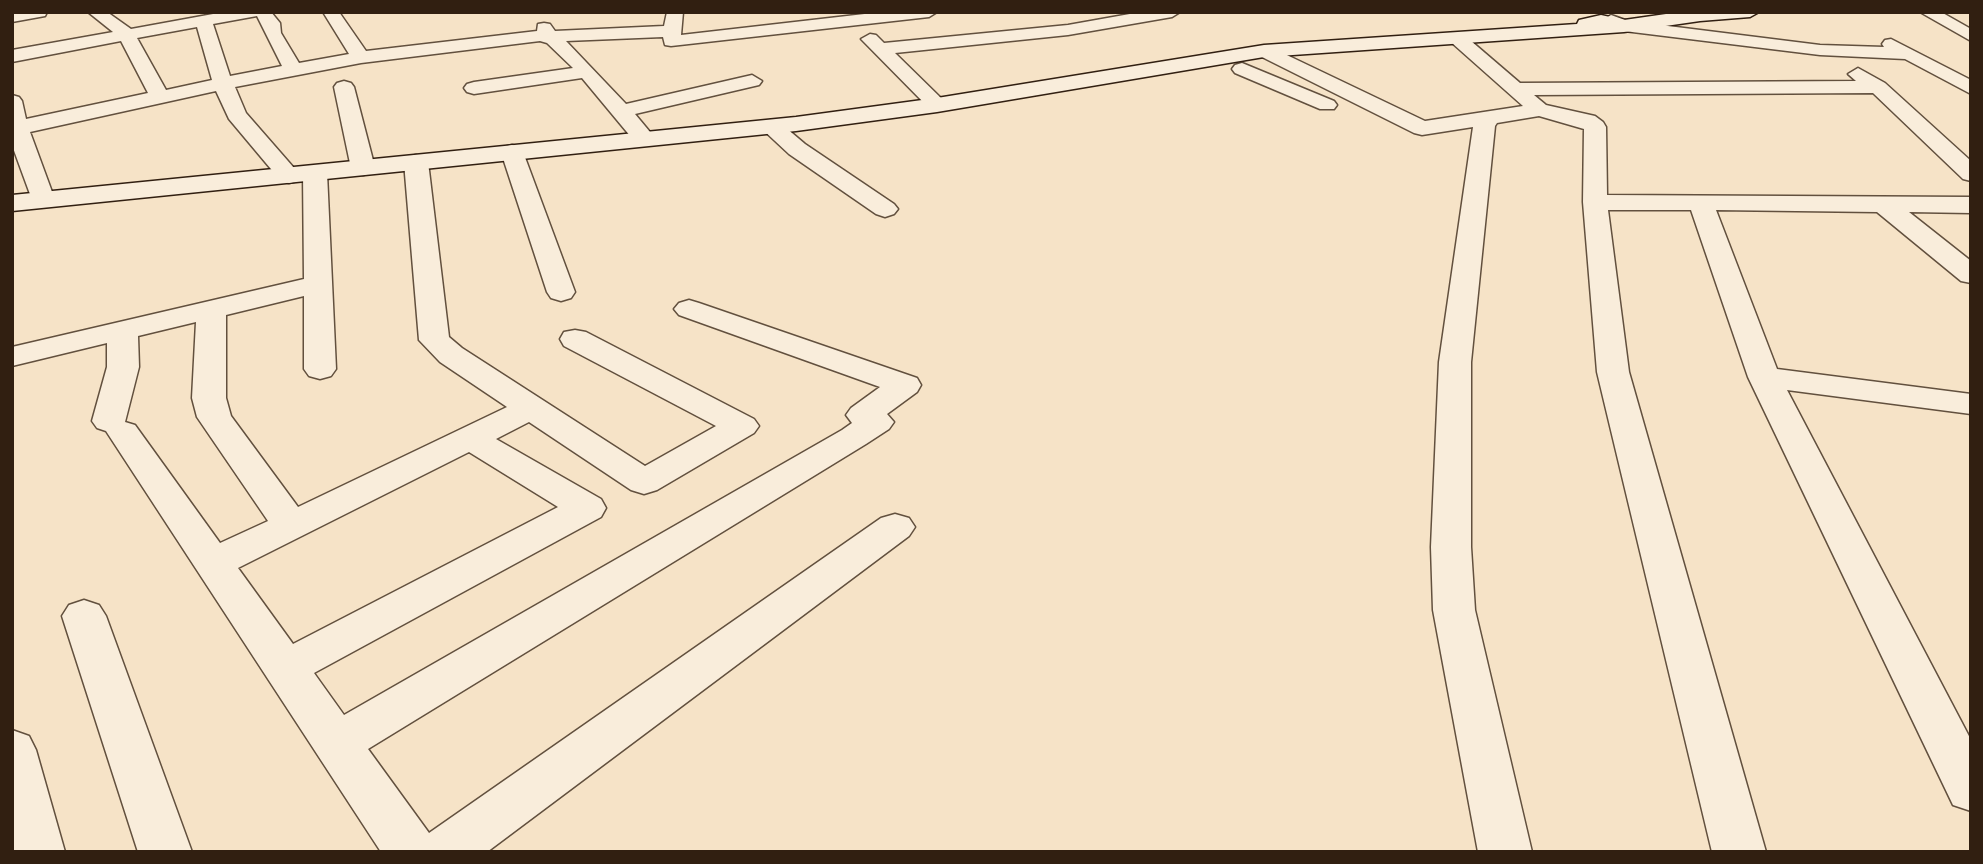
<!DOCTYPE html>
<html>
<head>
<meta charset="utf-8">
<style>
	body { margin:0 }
	#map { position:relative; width:1983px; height:864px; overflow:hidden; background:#f6e3c7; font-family:"IM FELL English",serif }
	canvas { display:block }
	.frame { position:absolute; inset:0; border:14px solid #311f11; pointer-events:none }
</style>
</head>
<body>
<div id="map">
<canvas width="1983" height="864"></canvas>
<div class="frame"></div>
</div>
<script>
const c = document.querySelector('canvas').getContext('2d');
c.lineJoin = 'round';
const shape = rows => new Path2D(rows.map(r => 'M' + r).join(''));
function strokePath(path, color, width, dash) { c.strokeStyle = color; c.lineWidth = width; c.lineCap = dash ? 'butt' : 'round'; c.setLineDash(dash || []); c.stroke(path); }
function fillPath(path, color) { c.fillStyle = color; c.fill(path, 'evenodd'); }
const street = shape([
	[12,12,47,12,45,16,12,22,12,12],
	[88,12,107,12,131,29,224,12,271,12,280,23,281,33,299,63,349,54,323,12,339,12,366,51,537,31,538,24,544,23,550,24,555,31,664,26,667,12,683,12,681,35,882,12,937,12,929,17,671,46,665,45,663,37,566,41,626,104,752,75,762,81,759,85,635,114,655,138,652,143,644,145,636,143,582,78,474,94,467,92,464,88,467,84,474,82,573,68,547,43,540,41,361,63,235,87,246,113,301,176,297,181,289,183,281,181,229,119,216,91,30,132,55,200,52,205,43,207,34,205,12,145,12,95,19,97,22,101,26,119,148,93,121,41,12,62,12,50,113,32,88,12],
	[257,16,282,66,230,76,213,24,257,16],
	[197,27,212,80,166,90,137,38,197,27],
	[1141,12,1180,12,1172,17,1068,35,895,53,944,101,947,105,944,109,937,111,930,109,861,39,870,34,876,35,884,43,1068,25,1141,12],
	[1920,12,1941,12,1971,29,1971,41,1920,12],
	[1611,15,1628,21,1820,45,1884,47,1882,44,1885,40,1891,39,1971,80,1971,94,1905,59,1820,55,1624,31,1605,24,1603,20,1611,15],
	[1458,34,1464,35,1520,83,1856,81,1848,74,1858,68,1885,83,1971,161,1971,181,1963,179,1873,93,1534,95,1546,105,1595,116,1603,122,1606,127,1607,195,1971,197,1971,213,1909,212,1971,261,1971,283,1961,281,1877,212,1716,210,1777,369,1971,394,1971,414,1787,390,1971,740,1971,811,1953,805,1748,377,1691,210,1608,210,1629,372,1766,852,1712,852,1597,372,1583,202,1584,129,1539,116,1497,123,1495,126,1471,362,1471,547,1475,610,1532,852,1478,852,1433,610,1431,547,1439,362,1473,127,1422,135,1414,133,1258,55,1255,51,1258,47,1270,47,1425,121,1523,106,1452,43,1449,39,1452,35,1458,34],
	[1242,63,1334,101,1337,105,1334,109,1320,109,1235,73,1232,69,1235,65,1242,63],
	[344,81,351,83,354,87,375,168,371,173,363,175,355,173,351,168,334,87,337,83,344,81],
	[771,120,779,122,805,144,894,204,898,209,894,214,885,217,876,214,789,154,760,127,763,122,771,120],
	[512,145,520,147,523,152,575,292,571,298,561,301,551,298,547,292,501,152,504,147,512,145],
	[416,155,424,157,428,162,449,337,462,348,645,466,716,426,564,346,560,339,564,332,575,330,586,332,754,419,759,426,754,433,657,490,644,494,631,490,529,422,496,439,601,499,606,508,601,517,314,673,344,715,842,430,852,423,846,415,851,408,880,387,679,315,674,309,679,303,689,300,699,303,917,378,921,385,917,392,887,414,894,422,889,429,866,444,368,749,429,833,881,518,895,514,909,518,915,527,909,536,487,852,381,852,106,431,97,428,92,421,107,367,107,343,12,366,12,347,304,279,303,173,307,168,315,166,323,168,327,173,336,369,331,376,320,379,309,376,304,369,304,296,226,315,226,398,231,416,298,507,507,407,440,362,419,340,404,162,408,157,416,155],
	[196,322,192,398,197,417,268,521,220,543,135,425,125,422,139,367,138,336,196,322],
	[469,452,558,507,293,644,238,568,469,452],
	[84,600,99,605,106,616,192,852,138,852,62,616,69,605,84,600],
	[12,730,29,736,36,750,65,852,12,852,12,730]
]);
const secondary = shape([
	[1680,12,1759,12,1750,17,1700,21,1624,32,1264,57,937,112,796,131,12,211,12,195,796,117,937,98,1264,45,1577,24,1579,20,1601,15,1624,20,1680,12]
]);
strokePath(street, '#62503e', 3);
strokePath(secondary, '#311f11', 3);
fillPath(street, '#f9eddb');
fillPath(secondary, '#f9eddb');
</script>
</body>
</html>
